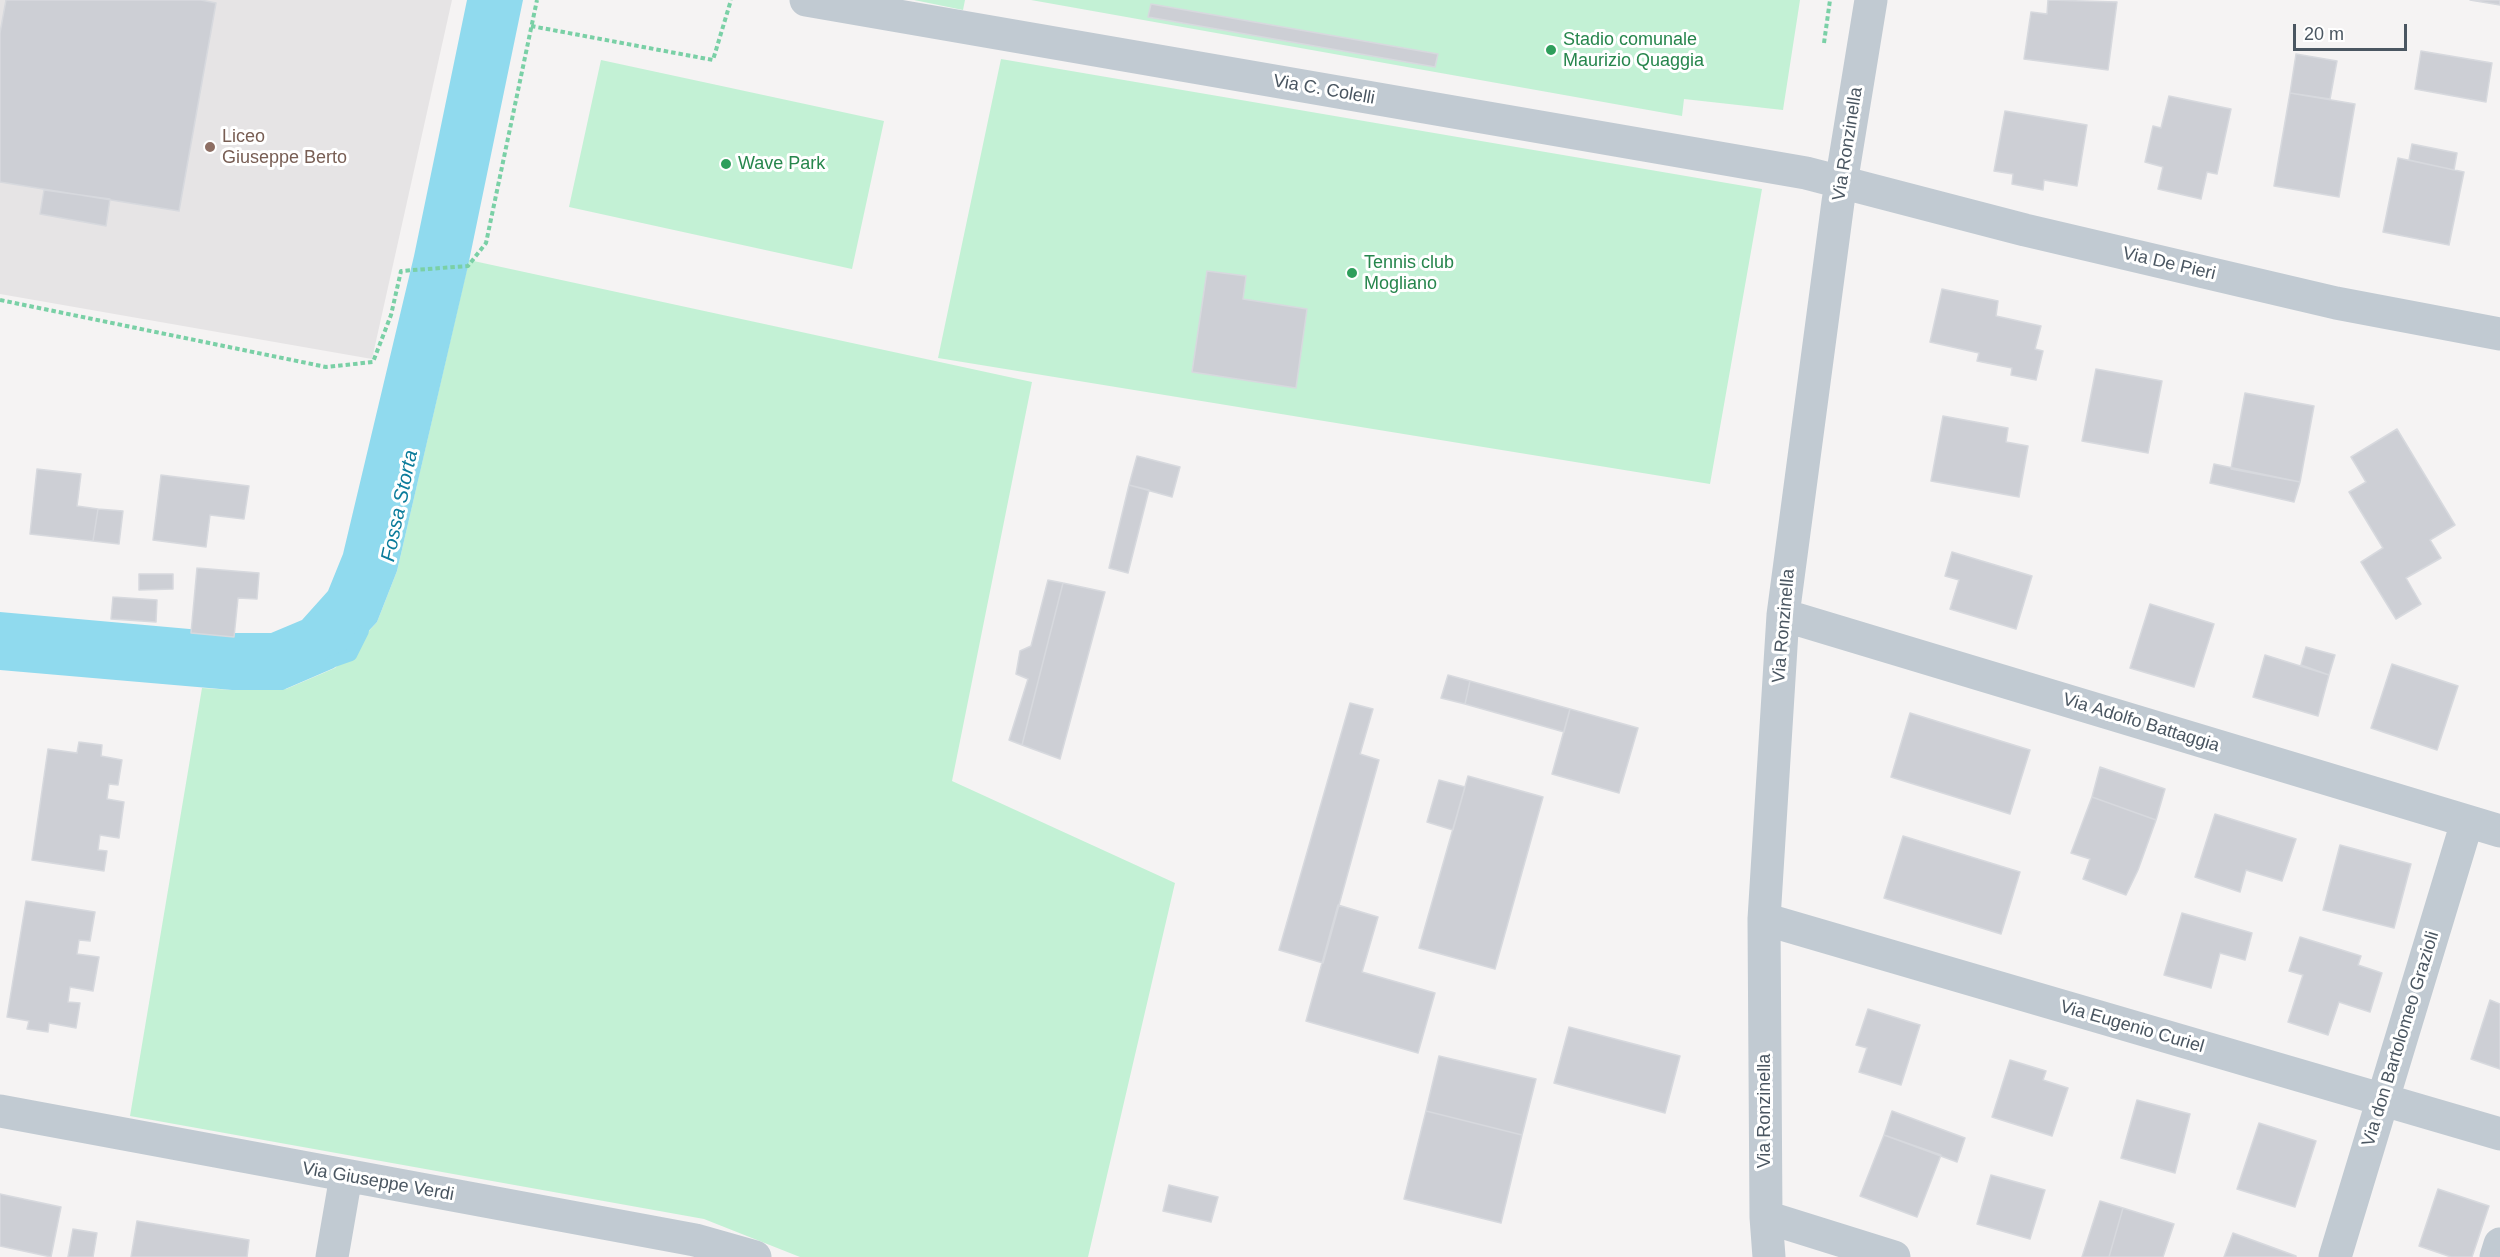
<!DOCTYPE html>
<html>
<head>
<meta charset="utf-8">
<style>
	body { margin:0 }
	#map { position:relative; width:2500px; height:1257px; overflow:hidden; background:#f5f3f3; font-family:Helvetica,sans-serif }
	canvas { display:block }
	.scale { position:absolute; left:2293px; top:24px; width:114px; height:27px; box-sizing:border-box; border:3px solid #4a5661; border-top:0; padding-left:8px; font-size:18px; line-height:21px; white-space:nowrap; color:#4a5661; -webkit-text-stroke:4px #fff; paint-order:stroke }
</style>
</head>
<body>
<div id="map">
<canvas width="2500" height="1257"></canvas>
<div class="scale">20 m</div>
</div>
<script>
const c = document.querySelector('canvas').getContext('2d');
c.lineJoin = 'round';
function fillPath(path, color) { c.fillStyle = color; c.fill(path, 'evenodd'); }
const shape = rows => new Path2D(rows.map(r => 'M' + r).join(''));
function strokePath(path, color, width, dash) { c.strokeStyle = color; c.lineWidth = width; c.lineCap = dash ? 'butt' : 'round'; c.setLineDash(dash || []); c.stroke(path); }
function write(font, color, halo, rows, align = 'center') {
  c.font = font + ' Helvetica,sans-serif'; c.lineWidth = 6; c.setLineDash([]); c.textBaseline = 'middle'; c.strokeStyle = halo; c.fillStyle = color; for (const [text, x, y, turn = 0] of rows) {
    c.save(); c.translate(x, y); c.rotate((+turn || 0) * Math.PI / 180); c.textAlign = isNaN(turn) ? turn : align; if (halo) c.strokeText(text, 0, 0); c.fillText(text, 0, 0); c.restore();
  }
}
fillPath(shape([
	[0,0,452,0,372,359,0,294]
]), '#e6e4e5');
fillPath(shape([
	[914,0,965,0,963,10],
	[1031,0,1800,0,1783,110,1684,99,1682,116],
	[1001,59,1762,189,1710,484,938,358],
	[601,60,884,121,852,269,569,207],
	[469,260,1032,382,952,781,1175,883,1088,1257,800,1257,704,1219,130,1116,202,688,232,690,286,689,335,668,377,622,397,571]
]), '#c3f1d5');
fillPath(shape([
	[467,0,523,0,468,266,397,571,377,622,334,668,283,690,232,690,0,670,0,612,234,633,271,633,302,620,328,591,343,554,414,256]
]), '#90daee');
strokePath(shape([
	[331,662,351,655,363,631]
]), '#90daee', 12);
const building = shape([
	[6,0,201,0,216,3,179,211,0,182,0,33,6,0],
	[2048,0,2117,2,2108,70,2024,59,2031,12,2047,14,2048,0],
	[2470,0,2500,0,2500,5,2470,0],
	[1151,4,1438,54,1435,67,1148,17,1151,4],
	[2421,51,2492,63,2486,102,2415,89,2421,51],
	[2296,54,2337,61,2330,99,2290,93,2296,54],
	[2290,93,2355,104,2339,197,2274,186,2290,93],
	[2169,96,2231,109,2217,174,2207,172,2201,199,2158,189,2163,167,2145,162,2153,126,2161,128,2169,96],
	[2005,111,2087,125,2077,186,2044,180,2043,190,2012,184,2013,174,1994,171,2005,111],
	[2412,144,2457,153,2454,170,2409,160,2412,144],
	[2398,158,2464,172,2449,245,2383,232,2398,158],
	[44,190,110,199,106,226,40,214,44,190],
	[1207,271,1246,276,1243,299,1307,309,1296,388,1192,372,1207,271],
	[1942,289,1998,301,1996,316,2041,326,2035,349,2043,351,2036,380,2011,375,2012,368,1977,361,1979,353,1930,342,1942,289],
	[2096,369,2162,381,2148,453,2082,441,2096,369],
	[2245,393,2314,406,2300,482,2231,469,2245,393],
	[1943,416,2008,428,2006,442,2028,446,2019,497,1931,481,1943,416],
	[2397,429,2455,525,2430,540,2441,558,2406,578,2421,604,2396,619,2361,562,2383,548,2349,492,2366,482,2351,457,2397,429],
	[1137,456,1180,467,1172,497,1129,485,1137,456],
	[2214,464,2300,482,2294,502,2210,483,2214,464],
	[37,469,81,474,77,506,98,509,93,541,30,534,37,469],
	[161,475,249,486,244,519,210,515,206,547,153,540,161,475],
	[1129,485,1149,490,1128,573,1109,568,1129,485],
	[98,509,123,511,119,544,93,541,98,509],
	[1952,552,2032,576,2016,629,1950,609,1959,580,1945,576,1952,552],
	[197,568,259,573,257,599,238,598,234,637,191,633,197,568],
	[139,574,173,574,173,589,139,590,139,574],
	[1048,580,1063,583,1022,745,1009,740,1028,679,1016,674,1020,651,1031,646,1048,580],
	[1063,583,1105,592,1060,759,1022,745,1063,583],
	[113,597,157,600,156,622,111,619,113,597],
	[2150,604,2214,624,2194,687,2130,668,2150,604],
	[2306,647,2335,655,2329,675,2301,665,2306,647],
	[2265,655,2329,675,2318,716,2253,697,2265,655],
	[2392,664,2458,686,2437,750,2371,728,2392,664],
	[1448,675,1470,681,1465,704,1441,698,1448,675],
	[1470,681,1570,709,1564,732,1465,704,1470,681],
	[1350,703,1373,709,1360,754,1379,760,1323,963,1279,950,1350,703],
	[1570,709,1638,728,1619,793,1552,774,1570,709],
	[1910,713,2030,750,2010,814,1891,777,1910,713],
	[79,742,102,745,101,756,122,760,118,785,109,784,107,799,124,802,119,838,100,835,98,850,107,851,104,871,32,860,48,749,77,753,79,742],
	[2100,767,2165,789,2156,820,2092,797,2100,767],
	[1468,776,1543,797,1495,969,1419,948,1468,776],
	[1439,780,1465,787,1453,830,1427,822,1439,780],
	[2092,797,2156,820,2138,870,2126,895,2083,879,2090,859,2071,853,2092,797],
	[2215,814,2296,839,2282,881,2246,870,2240,892,2195,877,2215,814],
	[1903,836,2020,872,2001,934,1884,898,1903,836],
	[2340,845,2411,864,2394,928,2323,910,2340,845],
	[26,901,95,912,90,941,79,940,77,954,99,957,93,991,70,987,68,1002,80,1003,76,1028,49,1023,48,1032,27,1029,29,1021,7,1017,26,901],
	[1338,905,1378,917,1362,972,1435,993,1418,1053,1306,1021,1338,905],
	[2182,913,2252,933,2245,960,2220,953,2211,988,2164,975,2182,913],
	[2300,937,2361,956,2358,965,2382,973,2370,1012,2339,1002,2328,1035,2288,1022,2303,975,2289,971,2300,937],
	[2490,1000,2500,1004,2500,1069,2471,1059,2490,1000],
	[1868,1009,1920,1025,1901,1085,1859,1072,1867,1048,1856,1045,1868,1009],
	[1569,1027,1680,1056,1665,1113,1554,1083,1569,1027],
	[1439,1056,1536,1079,1522,1135,1426,1111,1439,1056],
	[2010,1060,2046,1071,2043,1080,2068,1088,2052,1136,1992,1117,2010,1060],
	[2137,1100,2190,1114,2175,1173,2121,1158,2137,1100],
	[1426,1111,1522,1135,1501,1223,1404,1199,1426,1111],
	[1892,1111,1965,1138,1957,1162,1884,1135,1892,1111],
	[2259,1123,2316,1141,2295,1207,2237,1189,2259,1123],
	[1884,1135,1941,1155,1917,1217,1860,1196,1884,1135],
	[1991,1175,2045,1190,2030,1239,1977,1224,1991,1175],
	[1169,1185,1218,1197,1211,1222,1163,1211,1169,1185],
	[2438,1189,2489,1206,2472,1257,2451,1257,2419,1246,2438,1189],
	[0,1194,61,1207,51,1257,0,1246,0,1194],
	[2100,1201,2123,1208,2109,1257,2082,1257,2100,1201],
	[2123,1208,2174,1224,2163,1257,2109,1257,2123,1208],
	[137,1221,249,1240,247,1257,131,1257,137,1221],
	[73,1229,97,1233,93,1257,68,1257,73,1229],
	[2233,1233,2296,1256,2296,1257,2224,1257,2233,1233]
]);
fillPath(building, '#cdcfd5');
strokePath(building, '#d7d9de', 1.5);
strokePath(shape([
	[531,26,713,60,731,0],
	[1824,43,1830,0],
	[0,300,326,367,373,362,391,315,401,271,468,266,486,243,537,0]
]), '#7ad0a6', 4, [4.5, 3]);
strokePath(shape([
	[806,0,1806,173,2025,230,2336,303,2500,334],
	[1783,615,2500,831],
	[1764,919,2500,1134],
	[0,1111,695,1240,755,1257],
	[1766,1217,1894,1257],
	[332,1257,346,1176],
	[1769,1257,1766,1217,1764,919,1783,615,1838,202,1871,0],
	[2335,1257,2467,822],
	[2496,1257,2500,1244]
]), '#c1cad2', 33);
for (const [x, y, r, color] of [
	[1551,50,6,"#2e9e5b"],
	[210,147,6,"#8d6e63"],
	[726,164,6,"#2e9e5b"],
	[1352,273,6,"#2e9e5b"]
]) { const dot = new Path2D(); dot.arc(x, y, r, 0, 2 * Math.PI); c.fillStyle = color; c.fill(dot); strokePath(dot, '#fff', 2); }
write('18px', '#27864d', '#fff', [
	["Stadio comunale",1563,40],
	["Maurizio Quaggia",1563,61],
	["Wave Park",738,164],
	["Tennis club",1364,263],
	["Mogliano",1364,284]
], 'left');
write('18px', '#4a5661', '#fff', [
	["Via C. Colelli",1324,90,10],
	["Via Ronzinella",1848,144,-81],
	["Via De Pieri",2169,264,13],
	["Via Ronzinella",1784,626,-85],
	["Via Adolfo Battaggia",2141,723,17],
	["Via Eugenio Curiel",2132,1027,16],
	["Via don Bartolomeo Grazioli",2401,1039,-73],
	["Via Ronzinella",1765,1111,-90],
	["Via Giuseppe Verdi",378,1182,10]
]);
write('18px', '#785e54', '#fff', [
	["Liceo",222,137],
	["Giuseppe Berto",222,158]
], 'left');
write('italic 20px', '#0c7c9b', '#fff', [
	["Fossa Storta",400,506,-78]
]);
</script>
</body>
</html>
